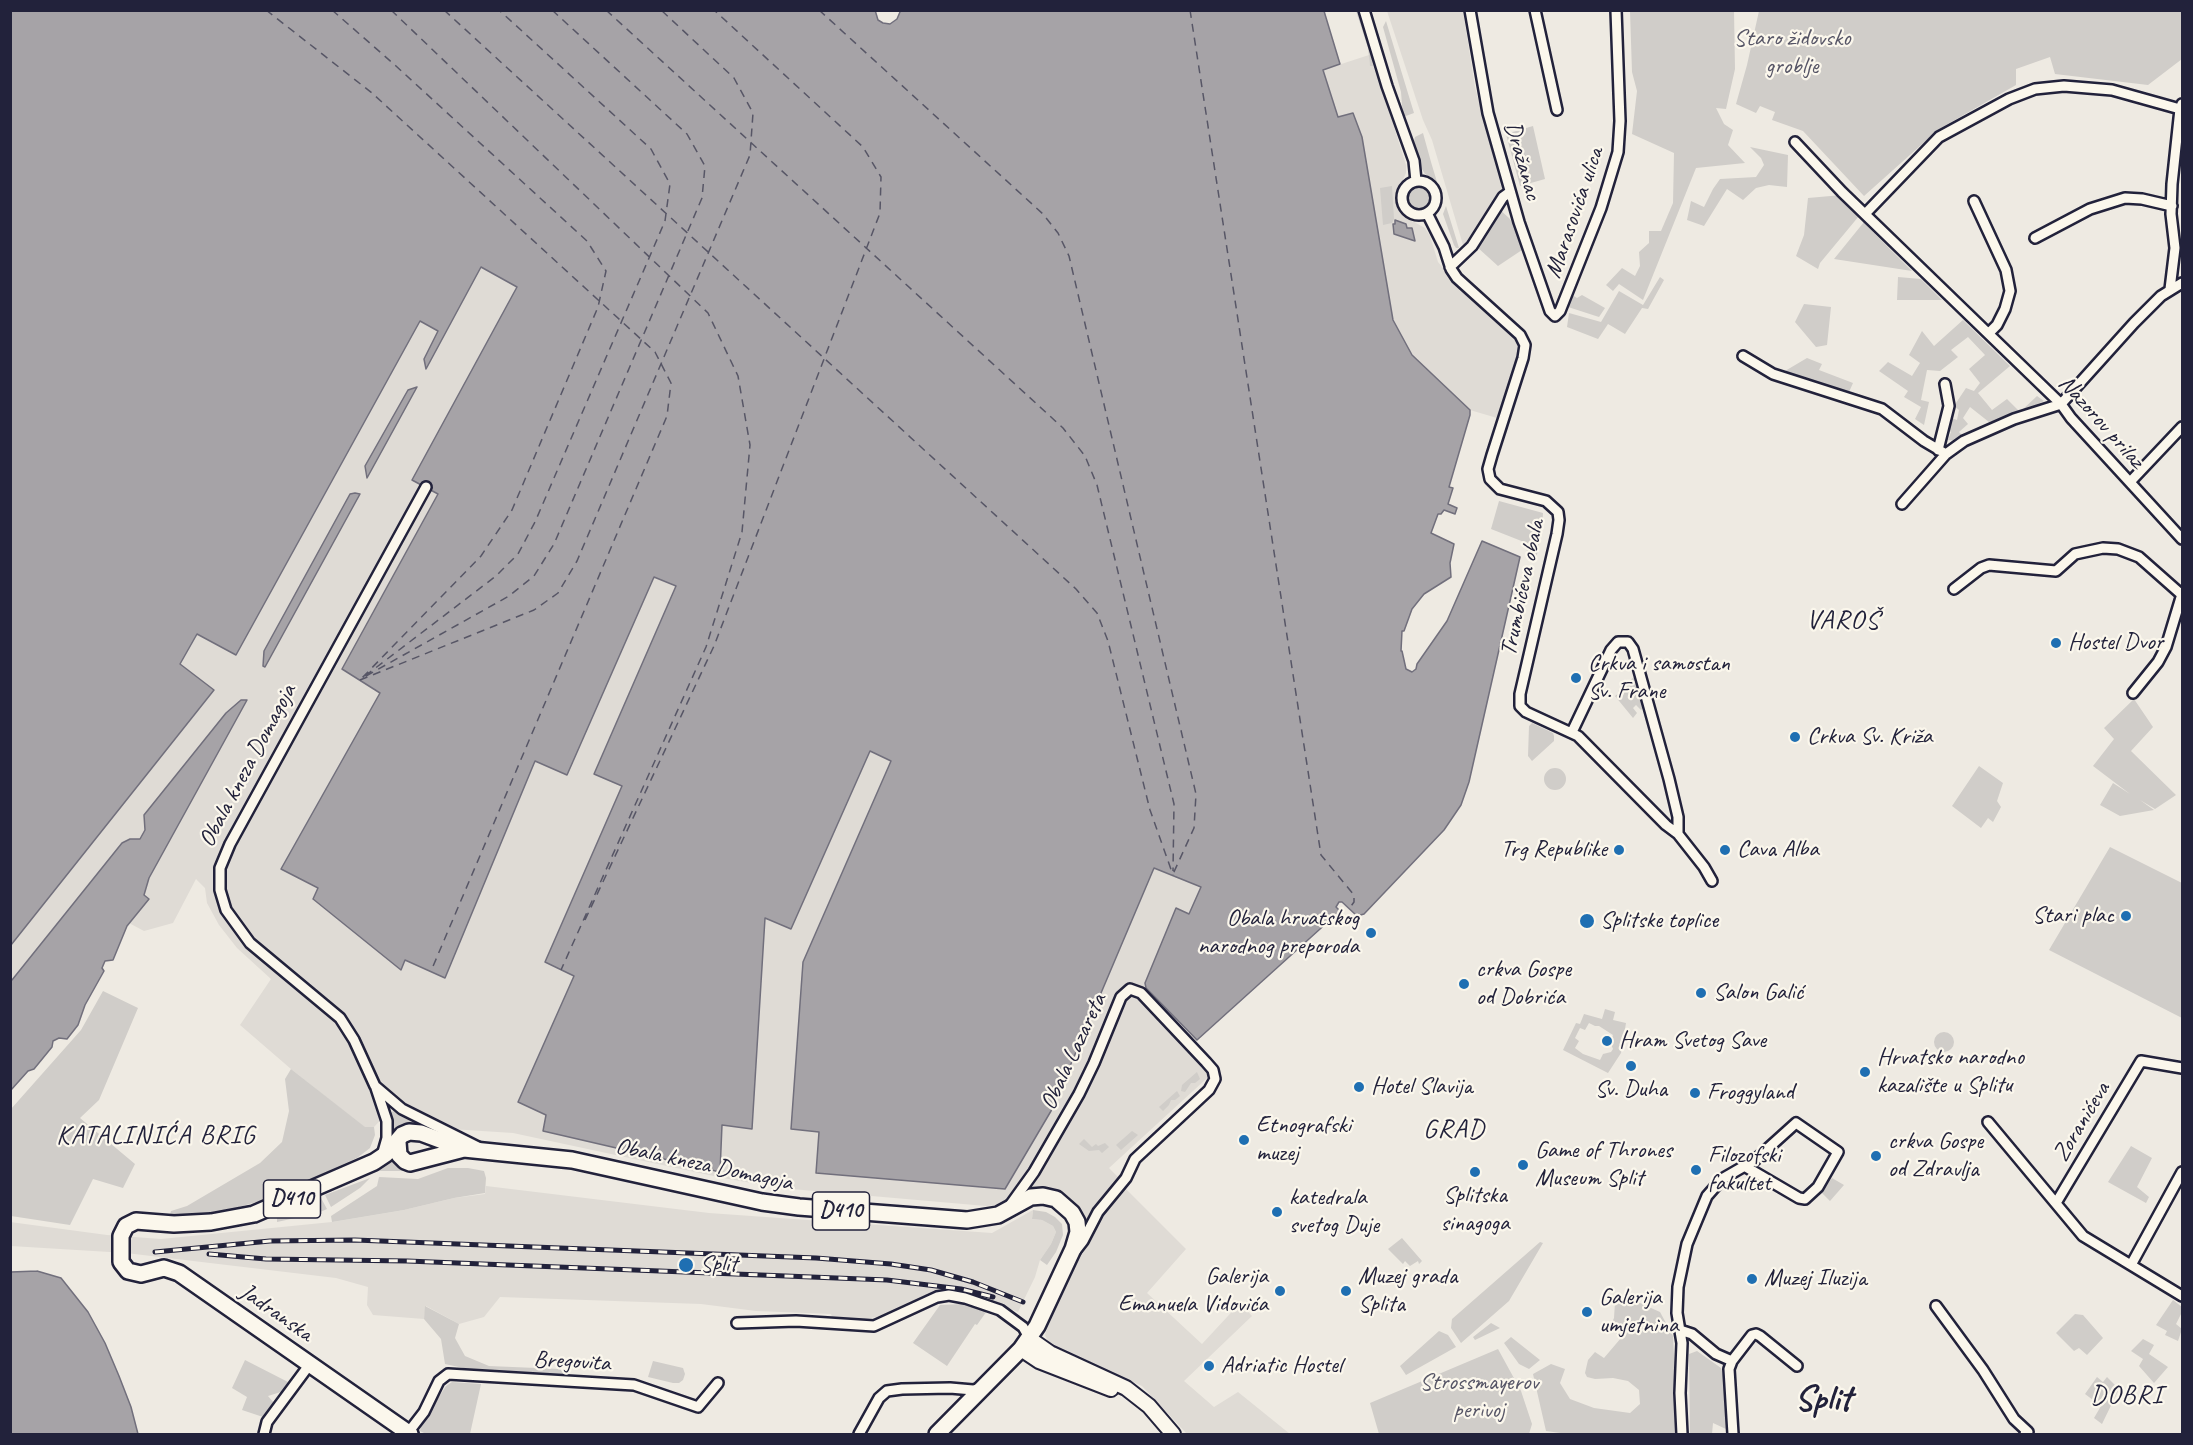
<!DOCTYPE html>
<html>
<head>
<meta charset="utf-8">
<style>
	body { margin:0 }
	#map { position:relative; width:2193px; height:1445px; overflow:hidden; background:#eeeae2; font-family:Caveat,sans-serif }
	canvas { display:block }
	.frame { position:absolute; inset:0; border:12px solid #22223b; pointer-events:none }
</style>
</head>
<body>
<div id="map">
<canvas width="2193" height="1445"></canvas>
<div class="frame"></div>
</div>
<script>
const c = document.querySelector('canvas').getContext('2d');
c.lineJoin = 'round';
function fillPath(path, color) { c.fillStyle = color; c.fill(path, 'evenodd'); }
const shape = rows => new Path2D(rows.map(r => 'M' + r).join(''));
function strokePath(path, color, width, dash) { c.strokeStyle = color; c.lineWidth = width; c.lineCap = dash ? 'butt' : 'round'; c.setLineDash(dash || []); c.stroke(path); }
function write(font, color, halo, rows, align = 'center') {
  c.font = font + ' Caveat,sans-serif'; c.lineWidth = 4.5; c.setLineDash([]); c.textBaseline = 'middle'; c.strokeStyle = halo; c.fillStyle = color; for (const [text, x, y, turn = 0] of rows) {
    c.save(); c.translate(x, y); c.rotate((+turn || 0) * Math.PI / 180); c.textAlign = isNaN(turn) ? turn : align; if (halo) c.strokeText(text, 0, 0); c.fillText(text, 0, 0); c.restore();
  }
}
fillPath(shape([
	[1387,11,1463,11,1475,87,1502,189,1477,233,1471,242,1463,245,1432,140,1423,120],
	[1369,55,1370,65,1373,66,1375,71,1397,129,1395,130,1406,165,1406,173,1396,195,1398,208,1403,216,1425,228,1430,236,1438,262,1453,280,1507,328,1516,341,1518,348,1517,356,1497,418,1470,410,1412,355,1393,320,1362,137,1338,117,1323,70],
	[481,267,517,287,413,480,438,494,342,668,380,693,281,869,318,889,313,900,401,969,405,960,445,977,535,761,567,774,654,577,676,587,594,773,622,786,545,962,574,976,518,1102,547,1115,543,1131,722,1125,752,1128,765,918,791,929,870,751,891,760,803,962,791,1129,819,1132,816,1173,1005,1189,1051,1111,1154,868,1201,887,1189,914,1176,909,1145,983,1146,988,1195,1039,1198,1039,1194,1044,1217,1069,1109,1168,1124,1183,1124,1187,1186,1249,1147,1293,1202,1344,1240,1303,1252,1316,1184,1381,1214,1407,1238,1392,1290,1434,1187,1434,1142,1386,1050,1346,1045,1335,1048,1324,1086,1243,1086,1233,1085,1221,1076,1206,1061,1193,1051,1190,1039,1188,1029,1189,1012,1195,1006,1201,997,1205,986,1206,780,1188,723,1178,513,1133,451,1129,408,1107,392,1108,374,1127,365,1128,291,1069,240,1025,271,979,237,948,219,925,207,903,205,888,196,879,173,923,144,931,129,923,149,899,144,895,149,878,247,700,145,830,140,840,122,843,12,980,10,979,10,945,214,691,180,664,197,634,236,655,420,321,439,331,424,359,426,368],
	[486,1186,709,1213,992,1233,1033,1210,1032,1219,1042,1220,1053,1226,1056,1232,1051,1244,1040,1260,1035,1277,1018,1312,998,1304,956,1293,897,1313,865,1319,832,1317,831,1314,756,1311,701,1304,500,1297,484,1317,459,1324,426,1306,424,1319,373,1315,367,1305,368,1287,336,1278,126,1253,11,1246,10,1222,107,1235,161,1239,332,1222,404,1210,454,1198,485,1194]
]), '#dfdbd5');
fillPath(shape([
	[1356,11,1359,11,1371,49,1373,66,1370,66,1368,48],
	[1630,11,1734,11,1735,69,1726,109,1716,108,1724,124,1733,130,1728,145,1745,163,1696,168,1643,300,1619,284,1613,291,1606,285,1622,268,1635,276,1640,266,1639,252,1649,243,1649,231,1661,231,1673,203,1674,153,1632,134,1637,91,1632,72],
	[1759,11,2182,11,2182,59,2148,85,2055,74,2050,57,2016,69,2016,85,1939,129,1864,196,1803,131,1772,120,1775,112,1760,106,1756,113,1736,104,1747,65],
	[1386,21,1414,113,1403,117,1401,92,1383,27],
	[1533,126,1545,179,1520,186,1506,134],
	[1423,133,1431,162,1437,182,1425,174,1420,166,1414,141,1415,137],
	[1750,147,1788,155,1787,187,1769,185,1756,188,1743,200,1727,189,1704,226,1687,220,1691,201,1704,207,1713,189,1720,179,1756,177,1764,165,1761,158],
	[1392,186,1394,219,1392,223,1383,225,1380,188],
	'1409 198a10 10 0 1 1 20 0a10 10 0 1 1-20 0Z',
	[1842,195,1859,216,1820,263,1818,269,1796,256,1804,235,1808,198],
	[1446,206,1459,248,1456,248,1454,245,1443,214],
	[1499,209,1509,218,1518,230,1522,250,1498,266,1477,247],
	[1864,222,1868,227,1912,271,1834,259],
	[1660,277,1664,280,1648,309,1642,308,1625,334,1608,324,1598,339,1567,327,1569,313,1601,322,1619,291,1643,305],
	[1898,277,1921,279,1942,300,1897,300],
	[1569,293,1577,298,1582,295,1605,308,1599,317,1565,306],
	[1804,304,1831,307,1827,345,1816,347,1795,322],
	[1963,320,2010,366,1978,393,1992,410,2007,399,2020,412,2037,396,2044,401,2019,413,1989,422,1970,407,1963,418,1968,424,1959,432,1963,436,1956,441,1948,440,1951,432,1946,429,1949,417,1957,420,1959,410,1954,406,1966,388,1974,391,1980,383,1969,369,1985,355,1968,337,1951,350,1958,357,1940,371,1927,370,1921,400,1929,402,1924,425,1915,419,1921,407,1904,397,1908,391,1879,371,1888,362,1912,376,1920,363,1909,355,1922,331,1934,346],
	[1807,358,1822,364,1819,370,1853,383,1849,392,1785,371],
	[1499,501,1543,513,1542,531,1536,559,1529,557,1524,542,1491,529],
	[1634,677,1644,707,1641,710,1636,705,1633,708,1637,713,1633,718,1615,696,1619,693,1618,691],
	[2134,699,2153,727,2131,751,2176,795,2155,809,2140,800,2154,810,2120,816,2100,805,2113,783,2130,794,2093,766,2114,739,2104,728],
	[1532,723,1553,733,1554,736,1554,741,1532,761,1528,756,1529,726],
	[1979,766,2003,783,1997,801,2001,807,1993,822,1988,818,1981,828,1952,806],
	'1544 779a11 11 0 1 1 22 0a11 11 0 1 1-22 0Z',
	[2110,847,2182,883,2182,1018,2049,950],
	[103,991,138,1008,99,1100,80,1118,135,1164,123,1188,93,1179,70,1225,11,1216,11,1109,81,1030],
	[1605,1009,1615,1012,1613,1020,1626,1023,1621,1053,1608,1073,1563,1050,1576,1023,1580,1024,1584,1014,1602,1019],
	[1589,1023,1595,1026,1599,1026,1613,1035,1610,1042,1613,1049,1611,1052,1603,1054,1600,1060,1583,1054,1575,1048,1579,1041,1575,1038,1580,1028,1585,1030],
	'1934 1042a10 10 0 1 1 20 0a10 10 0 1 1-20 0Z',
	[291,1069,365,1127,374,1127,375,1135,370,1148,357,1158,267,1199,228,1210,199,1214,170,1215,171,1211,187,1206,260,1163,282,1142,289,1111,285,1079],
	[1197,1072,1200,1079,1195,1083,1191,1083,1185,1092,1181,1091,1182,1085],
	[1177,1091,1180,1096,1175,1100,1171,1100,1169,1105,1163,1111,1159,1107],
	[393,1111,426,1127,425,1130,391,1137,390,1114],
	[1132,1131,1138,1135,1121,1150,1116,1145],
	[1084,1139,1092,1147,1096,1144,1098,1146,1105,1143,1109,1147,1102,1153,1099,1150,1089,1151,1079,1144],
	[2131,1146,2152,1158,2137,1187,2149,1197,2146,1203,2108,1182],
	[393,1162,408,1171,378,1171,378,1166],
	[448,1168,468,1168,484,1171,486,1178,485,1193,454,1198,404,1210,332,1222,331,1216,377,1186,379,1177,418,1179],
	[370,1178,360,1188,331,1207,325,1195],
	[1832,1178,1844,1185,1830,1201,1821,1192],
	[321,1198,327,1209,318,1213,277,1222,277,1215],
	[1033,1210,1046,1212,1055,1217,1062,1224,1063,1235,1056,1252,1047,1265,1040,1260,1051,1244,1056,1232,1053,1226,1042,1220,1032,1219],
	[1402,1238,1422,1261,1419,1264,1418,1261,1410,1266,1405,1261,1403,1264,1388,1249],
	[1540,1242,1543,1243,1509,1301,1461,1343,1451,1328,1452,1319],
	[1620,1294,1660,1312,1673,1336,1678,1433,1675,1434,1568,1434,1546,1431,1533,1374,1551,1364,1565,1369,1560,1383,1570,1399,1594,1408,1630,1413,1640,1404,1639,1390,1628,1381,1613,1378,1595,1379,1587,1377,1585,1373,1588,1360,1595,1352,1604,1358,1621,1338,1610,1327,1614,1318,1615,1302],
	[2173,1300,2182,1307,2182,1312,2176,1324,2182,1329,2178,1341,2165,1335,2167,1331,2156,1325],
	[962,1304,989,1308,977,1325,975,1324,947,1366,913,1343,940,1305],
	[425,1306,459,1324,455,1338,465,1356,489,1366,560,1369,568,1377,479,1373,473,1370,445,1364,441,1339,424,1319],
	[2075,1314,2083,1315,2103,1338,2087,1355,2079,1348,2074,1351,2056,1333],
	[1491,1323,1500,1328,1475,1340,1473,1337],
	[1439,1331,1448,1335,1456,1347,1406,1375,1400,1366],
	[1511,1337,1540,1360,1529,1369,1519,1364,1504,1343],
	[2143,1339,2154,1345,2149,1354,2168,1367,2154,1383,2139,1366,2143,1359,2131,1351],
	[1498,1349,1521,1391,1532,1424,1529,1434,1379,1434,1370,1403],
	[1697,1351,1721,1368,1723,1375,1726,1429,1713,1423,1712,1434,1690,1434,1689,1354],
	[245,1360,288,1382,284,1391,268,1396,274,1403,266,1418,242,1410,247,1397,232,1388],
	[653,1361,683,1368,685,1374,683,1380,679,1383,673,1383,648,1377],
	[2097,1377,2103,1382,2107,1377,2119,1389,2102,1424,2094,1418,2101,1406,2085,1394],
	[452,1382,481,1384,470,1434,426,1434,420,1431,421,1425,446,1386]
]), '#d0cdc9');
const water = shape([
	[875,10,878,20,883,23,890,24,897,19,900,12,898,10,1324,11,1340,64,1323,70,1338,117,1353,113,1362,137,1393,320,1412,355,1470,410,1470,415,1449,487,1453,488,1448,504,1457,508,1455,514,1444,510,1441,514,1438,514,1431,533,1454,544,1450,563,1451,577,1424,594,1412,609,1404,631,1402,631,1401,651,1402,651,1406,669,1412,672,1416,669,1417,664,1447,621,1482,541,1520,557,1469,782,1461,805,1444,830,1364,914,1357,916,1342,902,1339,902,1336,907,1340,911,1197,1040,1146,988,1145,983,1176,908,1189,914,1201,887,1154,868,1051,1111,1005,1189,816,1173,819,1132,791,1129,803,962,891,761,870,751,791,929,765,918,752,1129,722,1125,720,1172,543,1131,546,1115,518,1102,574,976,545,962,622,786,594,774,676,586,654,577,567,775,535,761,445,978,405,960,401,970,313,899,318,888,281,869,380,693,342,669,438,494,412,480,517,287,481,267,426,369,424,359,438,331,420,321,236,655,197,634,180,664,214,690,11,945,11,11,875,10],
	[1395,220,1406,224,1407,228,1412,228,1415,241,1394,234,1393,224,1395,224,1395,220],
	[417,387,367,478,365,466,408,390,417,387],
	[355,493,360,494,265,667,263,666,264,651,350,494,355,493],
	[241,700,247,700,149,878,144,895,149,899,127,926,113,960,105,961,102,968,104,971,85,1005,78,1025,67,1039,59,1038,53,1041,52,1047,34,1069,28,1071,11,1090,11,979,12,980,122,843,130,839,140,839,145,830,144,815,226,713,241,700],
	[37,1271,61,1278,88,1312,105,1343,119,1376,131,1407,138,1434,11,1434,11,1272,37,1271]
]);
fillPath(water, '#a6a3a7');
strokePath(water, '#716f7c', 1.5);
strokePath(shape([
	[266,10,372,93,655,352,671,383,667,416,431,971],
	[332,10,396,66,587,241,606,271,598,307,512,510,481,556,361,679],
	[391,10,708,313,738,376,750,445,742,532,706,647,561,970],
	[444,10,1076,589,1097,613,1108,641,1150,810,1173,875],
	[606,10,1063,428,1085,456,1097,485,1174,804,1173,871],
	[819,10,1043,214,1058,233,1069,256,1196,794,1194,828,1173,874],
	[1190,10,1321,855,1354,895,1354,902,1349,909],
	[365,676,496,576,518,554,535,522,665,221,670,184,651,149,499,10],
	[366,676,509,596,534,576,554,544,702,198,705,166,687,134,552,10],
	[360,680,534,610,558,593,577,561,750,155,753,113,734,78,661,10],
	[585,920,714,646,880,213,881,177,863,147,714,10]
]), '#575666', 1.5, [8, 6]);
const street = shape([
	[1364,10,1387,86,1414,161,1416,181],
	[1470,10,1488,113,1519,222,1550,311,1555,316,1560,311,1601,208,1618,152,1620,121,1616,10],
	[1535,10,1557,110],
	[1795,142,1842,192,2061,404,2071,418,2182,539],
	'1402 198a17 17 0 1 1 34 0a17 17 0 1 1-34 0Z',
	[1974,201,2006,270,2010,291,2005,309,1997,325,1989,333],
	[1427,213,1444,247,1451,269,1457,278,1520,335,1525,345,1523,358,1492,455,1488,469,1490,479,1500,489,1546,501,1558,512,1559,520,1557,534,1520,694,1520,706,1526,712,1578,736,1666,825,1678,834,1704,867,1712,881],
	[1865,214,1939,137,2009,99,2035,89,2064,86,2112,90,2180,109],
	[2035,238,2090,209,2125,198,2142,199,2172,206],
	[1450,267,1472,246,1503,197,1510,192],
	[2170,289,2175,248,2171,214,2172,184,2180,109,2182,104],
	[1743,356,1773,374,1882,409,1924,441,1946,454],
	[1938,450,1949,406,1945,384],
	[2130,482,2182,427],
	[426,487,230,844,220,868,220,890,226,910,250,943,340,1018,354,1040,375,1086,402,1109,478,1147],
	[1902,504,1946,454,1964,441,2014,419,2061,404,2134,323,2161,296,2182,283],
	[1954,589,1981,568,1989,565,2056,571,2075,554,2103,548,2118,549,2139,557,2182,595],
	[2133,693,2158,662,2166,647,2182,594],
	[1572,732,1611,650,1618,642,1628,642,1633,649,1669,779,1678,817,1678,834],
	[376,1088,387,1121,387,1138,383,1152],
	[1988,1122,2083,1236,2182,1296],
	[2056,1203,2141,1061,2182,1068],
	[1011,1204,1034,1172,1079,1094,1094,1063,1121,997,1130,989,1141,993,1206,1062,1213,1070,1215,1079,1209,1090,1135,1159,1126,1178,1098,1212,1083,1241,1076,1250],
	[2131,1265,2182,1172],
	[1936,1306,1983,1370,2014,1419,2028,1432,2025,1434],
	[737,1323,796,1321,874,1326,937,1297,949,1295,965,1298,1000,1310,1023,1327,1030,1339],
	[1680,1330,1692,1334,1716,1354,1732,1361],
	[264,1434,267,1422,310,1364],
	[407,1434,424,1412,439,1381,448,1374,634,1385,698,1407,718,1383],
	[859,1434,879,1398,887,1391,902,1389,950,1388,973,1390,981,1388],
	[1682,1434,1680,1393,1682,1343,1677,1313,1678,1287,1687,1244,1707,1196,1722,1179,1755,1160,1796,1123,1838,1152,1818,1187,1805,1199,1799,1198,1746,1167],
	[1733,1434,1729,1369,1732,1361,1752,1335,1756,1334,1760,1336,1797,1366]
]);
const secondary = shape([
	[1030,1339,1050,1353,1126,1388,1149,1406,1173,1434],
	[1021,1349,1039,1361,1111,1389]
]);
const primary = shape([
	[398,1142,399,1155,405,1161,410,1163,464,1149,572,1160,762,1202,799,1207,967,1220,998,1215,1031,1197,1043,1196,1056,1199,1072,1213,1077,1222,1078,1232,1073,1249,1037,1326,1021,1349,937,1434],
	[410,1434,179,1273,164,1268,141,1274,128,1271,121,1262,121,1236,126,1226,136,1221,174,1224,211,1222,254,1214,374,1162,386,1154,402,1135,409,1132,421,1133,464,1149]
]);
strokePath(street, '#22223b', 14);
strokePath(secondary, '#22223b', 18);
strokePath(primary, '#22223b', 20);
strokePath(street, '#fbf7ec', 9);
strokePath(secondary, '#fbf7ec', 14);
strokePath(primary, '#fbf7ec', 15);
const rail = shape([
	[155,1252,270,1241,355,1240,816,1258,891,1264,931,1270,973,1282,1023,1302],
	[209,1254,266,1259,407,1261,887,1280,961,1289,993,1297]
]);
strokePath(rail, '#22223b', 5);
strokePath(rail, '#fbf7ec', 3, [9]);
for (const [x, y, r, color] of [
	[2056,643,6,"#1f6fb2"],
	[1576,678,6,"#1f6fb2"],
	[1795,737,6,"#1f6fb2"],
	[1619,850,6,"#1f6fb2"],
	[1725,850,6,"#1f6fb2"],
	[2126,916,6,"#1f6fb2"],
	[1587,921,8,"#1f6fb2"],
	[1371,933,6,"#1f6fb2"],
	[1464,984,6,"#1f6fb2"],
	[1701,993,6,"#1f6fb2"],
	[1607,1041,6,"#1f6fb2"],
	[1631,1066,6,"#1f6fb2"],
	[1865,1072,6,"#1f6fb2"],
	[1359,1087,6,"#1f6fb2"],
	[1695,1093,6,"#1f6fb2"],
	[1244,1140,6,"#1f6fb2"],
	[1876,1156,6,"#1f6fb2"],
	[1523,1165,6,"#1f6fb2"],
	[1696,1170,6,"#1f6fb2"],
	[1475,1172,6,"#1f6fb2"],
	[1277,1212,6,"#1f6fb2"],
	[686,1265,8,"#1f6fb2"],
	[1752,1279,6,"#1f6fb2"],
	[1280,1291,6,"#1f6fb2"],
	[1346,1291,6,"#1f6fb2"],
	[1587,1312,6,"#1f6fb2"],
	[1209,1366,6,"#1f6fb2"]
]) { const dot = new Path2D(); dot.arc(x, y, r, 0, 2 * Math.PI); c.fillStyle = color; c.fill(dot); strokePath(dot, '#fbf7ec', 2); }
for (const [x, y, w] of [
	[292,1199,57],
	[841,1211,57]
]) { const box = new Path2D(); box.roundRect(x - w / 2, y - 19, w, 38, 4.5); c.fillStyle = '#fbf7ec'; c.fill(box); strokePath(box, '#22223b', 1.5); }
write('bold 22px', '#22223b', null, [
	["D410",292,1199],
	["D410",841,1211]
]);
write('24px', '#565566', '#fbf7ec', [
	["Staro židovsko",1792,39],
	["groblje",1792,67],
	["Strossmayerov",1479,1383],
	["perivoj",1479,1411]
]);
write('24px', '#22223b', '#fbf7ec', [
	["Dražanac",1522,161,74],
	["Marasovića ulica",1575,213,-71],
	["Nazorov prilaz",2101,422,48],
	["Trumbićeva obala",1523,588,-78],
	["Obala kneza Domagoja",248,766,-62],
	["Obala Lazareta",1074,1052,-65],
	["Zoranićeva",2082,1122,-59],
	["Obala kneza Domagoja",704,1165,12],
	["Jadranska",276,1313,35],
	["Bregovita",572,1362,3]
]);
write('24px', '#22223b', '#fbf7ec', [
	["Hostel Dvor",2068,643],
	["Crkva i samostan",1588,664],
	["Sv. Frane",1588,692],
	["Crkva Sv. Križa",1807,737],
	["Trg Republike",1607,850,"right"],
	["Cava Alba",1737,850],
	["Stari plac",2114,916,"right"],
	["Obala hrvatskog",1359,919,"right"],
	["narodnog preporoda",1359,947,"right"],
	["Splitske toplice",1600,921],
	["crkva Gospe",1476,970],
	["od Dobrića",1476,998],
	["Salon Galić",1713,993],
	["Hram Svetog Save",1619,1041],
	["Hrvatsko narodno",1877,1058],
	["kazalište u Splitu",1877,1086],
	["Hotel Slavija",1371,1087],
	["Sv. Duha",1631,1090,"center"],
	["Froggyland",1707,1093],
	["Etnografski",1256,1126],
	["muzej",1256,1154],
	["crkva Gospe",1888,1142],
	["od Zdravlja",1888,1170],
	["Game of Thrones",1535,1151],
	["Museum Split",1535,1179],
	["Filozofski",1708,1156],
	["fakultet",1708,1184],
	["Splitska",1475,1196,"center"],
	["sinagoga",1475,1224,"center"],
	["katedrala",1289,1198],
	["svetog Duje",1289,1226],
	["Split",700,1265],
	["Galerija",1268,1277,"right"],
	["Emanuela Vidovića",1268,1305,"right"],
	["Muzej grada",1358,1277],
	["Splita",1358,1305],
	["Muzej Iluzija",1764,1279],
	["Galerija",1599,1298],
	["umjetnina",1599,1326],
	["Adriatic Hostel",1221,1366]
], 'left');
c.letterSpacing = '1.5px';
write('26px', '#22223b', '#fbf7ec', [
	["KATALINIĆA BRIG",156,1136],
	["DOBRI",2127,1396]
]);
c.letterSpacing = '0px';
c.letterSpacing = '1.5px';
write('27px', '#22223b', '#fbf7ec', [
	["VAROŠ",1843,621],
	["GRAD",1454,1130]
]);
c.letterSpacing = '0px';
write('bold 36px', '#22223b', '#fbf7ec', [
	["Split",1823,1401]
]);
</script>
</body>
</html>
